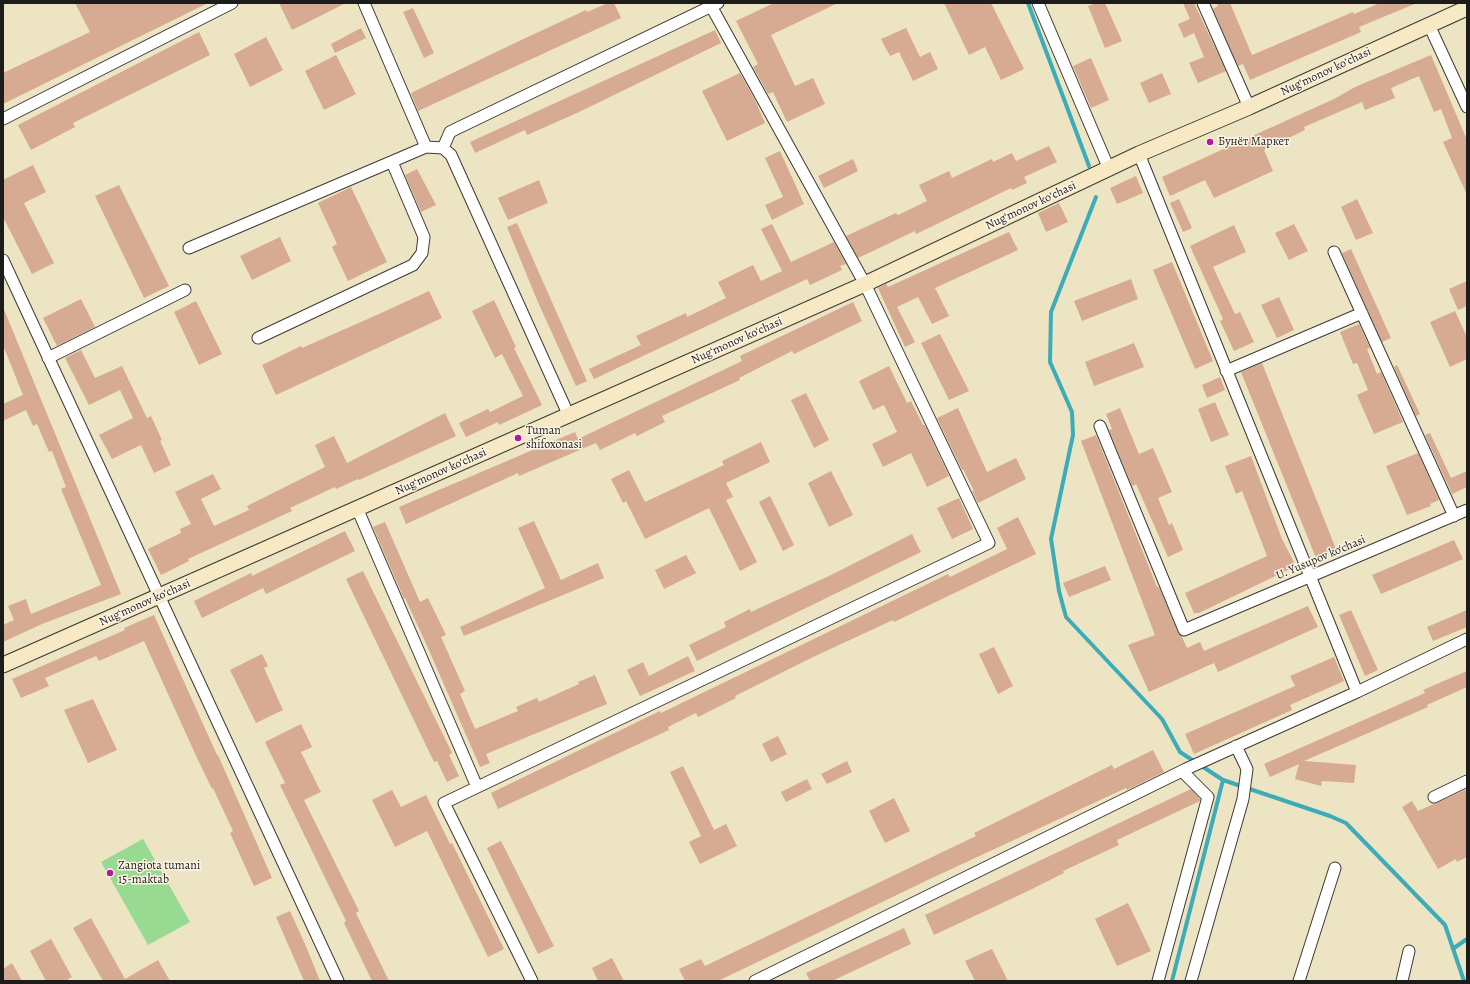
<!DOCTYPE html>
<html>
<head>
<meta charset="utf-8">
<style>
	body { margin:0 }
	#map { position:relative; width:1470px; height:984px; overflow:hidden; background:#ede4c4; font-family:Alegreya,serif }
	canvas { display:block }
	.frame { position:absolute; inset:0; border:4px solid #1c1c1c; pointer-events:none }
</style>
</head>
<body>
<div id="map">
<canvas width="1470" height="984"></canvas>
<div class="frame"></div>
</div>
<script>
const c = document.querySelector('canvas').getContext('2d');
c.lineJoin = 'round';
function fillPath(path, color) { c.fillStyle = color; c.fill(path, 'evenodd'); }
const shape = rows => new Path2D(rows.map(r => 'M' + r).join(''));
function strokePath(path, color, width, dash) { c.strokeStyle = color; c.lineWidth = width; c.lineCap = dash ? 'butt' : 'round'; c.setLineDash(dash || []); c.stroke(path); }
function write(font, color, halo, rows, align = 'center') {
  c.font = font + ' Alegreya,serif'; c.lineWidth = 3; c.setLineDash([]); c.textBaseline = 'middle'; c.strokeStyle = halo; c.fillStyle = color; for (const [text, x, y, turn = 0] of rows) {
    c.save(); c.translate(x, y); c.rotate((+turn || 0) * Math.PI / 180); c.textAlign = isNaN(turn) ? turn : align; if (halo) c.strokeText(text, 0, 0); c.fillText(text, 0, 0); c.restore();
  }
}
fillPath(shape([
	[143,839,190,922,148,945,101,862]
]), '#98da91');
strokePath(shape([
	[1028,3,1089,166],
	[1096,197,1051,312,1050,362,1072,412,1073,435,1051,539,1059,591,1066,617,1162,719,1180,752,1223,780,1172,981],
	[1223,780,1330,816,1346,823,1445,925,1464,981],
	[1454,948,1467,939]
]), '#3cacb9', 4);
fillPath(shape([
	[75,3,208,3,3,104,3,73,90,32],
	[279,3,346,3,292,30],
	[608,3,614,3,621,18,418,111,411,93,519,41,586,10,587,12],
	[774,3,838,3,771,35,795,86,813,78,825,104,787,122,773,92,768,94,753,67,758,64,736,21],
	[944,3,991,3,1024,69,1001,80,985,47,969,55],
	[1096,3,1105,3,1122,41,1105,48,1088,6],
	[1183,3,1194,3,1226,71,1198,83,1189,63,1204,57,1194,33,1184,38,1178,24,1190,19],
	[1217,3,1230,3,1252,55,1353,12,1354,14,1380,3,1417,3,1359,27,1361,32,1250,80,1243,64,1238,66,1213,9,1218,6],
	[413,8,434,53,424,58,403,12],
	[361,28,366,38,335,53,331,44],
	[906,28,920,57,930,52,938,69,913,81,899,52,890,56,881,39],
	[715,30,721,43,577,113,527,135,525,130,475,153,470,142],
	[199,32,210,55,73,123,75,127,31,150,18,125],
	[266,37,283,70,250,87,234,54],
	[336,55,356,94,324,110,305,71],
	[1431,55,1467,140,1467,195,1443,142,1452,138,1441,109,1434,112,1419,76,1391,88,1395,98,1365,110,1362,102,1304,127,1305,130,1264,150,1273,171,1214,198,1205,180,1170,196,1162,177,1334,99,1355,87],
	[1091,58,1109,100,1091,108,1073,66],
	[740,73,755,100,765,123,727,141,702,91],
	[1162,73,1171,94,1149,103,1140,83],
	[1049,146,1057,162,1024,177,1027,183,1012,190,1011,188,937,224,916,234,915,231,858,258,846,236,896,213,898,215,927,201,919,185,949,171,952,178,992,159,993,162,1012,153,1016,161],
	[780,151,804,204,772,220,765,205,783,197,765,158],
	[853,159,858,171,824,188,818,176],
	[33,165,46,192,24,203,54,263,32,274,3,217,3,180],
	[417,169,436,205,421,212,405,175],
	[1136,176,1143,193,1117,204,1110,188],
	[539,180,548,203,508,220,498,198],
	[119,185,169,286,144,298,95,196],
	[351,187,387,262,348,281,332,247,337,244,318,203],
	[1179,199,1192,228,1183,232,1170,203],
	[1357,199,1373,233,1356,240,1341,207],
	[1059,203,1068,222,1046,232,1038,213],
	[517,223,587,381,576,386,537,300,507,227],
	[772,224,791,262,834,242,846,264,840,266,842,270,810,285,807,279,594,379,589,369,641,345,636,336,686,313,687,317,726,298,718,282,753,265,761,281,782,271,761,229],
	[1294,224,1308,251,1289,260,1275,233],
	[1234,225,1246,252,1213,267,1235,314,1240,312,1254,342,1234,351,1220,321,1223,319,1190,246],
	[1009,232,1018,250,935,288,949,316,932,324,918,297,897,307,915,342,905,347,878,288,886,284,888,287],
	[280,237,291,261,252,280,240,256],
	[1351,249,1391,338,1382,342,1342,253],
	[1172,262,1213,361,1195,369,1153,270],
	[1131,279,1138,299,1082,321,1074,301],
	[1467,281,1467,306,1458,310,1449,289],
	[429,291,442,318,276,395,262,365,301,346,302,348,379,314],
	[1279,297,1294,330,1277,338,1261,305],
	[81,299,95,327,57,346,43,318],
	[494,300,516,347,514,348,542,405,499,425,498,422,466,437,459,423,488,409,490,412,523,396,502,354,495,358,472,311],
	[196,301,222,354,199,365,174,312],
	[853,302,862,321,794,354,792,351,739,378,740,380,662,416,665,422,637,436,635,433,600,450,596,443,519,476,518,473,406,524,399,507,575,432,578,439,742,361,740,356],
	[3,307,121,594,42,624,3,642,3,625,14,620,8,606,26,599,31,614,101,585,61,489,66,487,52,451,49,452,37,424,33,426,26,410,3,421,3,404,23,395,3,345],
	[1455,311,1467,337,1467,359,1450,367,1430,322],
	[1359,324,1370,348,1367,349,1377,374,1381,372,1403,422,1374,434,1357,395,1368,390,1357,363,1353,364,1340,332],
	[940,334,969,391,949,400,921,343],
	[1134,343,1144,367,1094,386,1085,362],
	[81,350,95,378,122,366,147,418,151,416,162,440,160,441,171,465,154,473,141,445,112,459,99,435,133,418,120,390,89,405,65,358],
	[1262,363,1336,549,1316,558,1241,372],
	[1397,365,1420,414,1416,416,1394,367],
	[889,366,907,403,911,401,923,425,925,425,949,476,927,487,911,453,883,467,872,444,897,432,884,405,873,410,859,381],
	[1220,377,1225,390,1207,398,1202,385],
	[806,393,829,440,814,448,791,400],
	[1215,402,1229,435,1211,442,1198,409],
	[958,408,987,472,1016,458,1026,479,978,503,972,491,974,491,963,469,962,470,937,418],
	[1120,408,1139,454,1153,448,1172,492,1158,498,1169,525,1172,523,1183,550,1168,557,1136,484,1132,486,1109,430,1112,429,1106,414],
	[445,413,456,436,359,480,358,479,336,489,335,487,290,508,292,511,188,559,189,561,161,575,148,549,181,533,180,529,191,524,175,492,213,474,221,489,201,499,214,526,249,510,247,506,325,467,315,445,334,436,347,463],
	[1430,433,1451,478,1467,471,1467,487,1452,494,1425,435],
	[1096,435,1157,587,1159,587,1178,633,1182,637,1187,648,1200,642,1204,651,1308,606,1318,627,1218,672,1214,663,1149,692,1128,645,1155,635,1081,441],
	[761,442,770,462,726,483,733,497,726,500,757,562,740,571,709,508,645,539,626,501,623,503,611,479,629,470,645,502,724,465,722,461],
	[1418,453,1439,500,1430,504,1431,506,1407,515,1386,466],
	[1251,456,1282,539,1296,566,1199,613,1194,613,1185,593,1267,556,1242,491,1236,494,1225,466],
	[831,471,853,515,829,527,808,483],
	[770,496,794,545,783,551,759,502],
	[959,498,973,529,952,539,937,508],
	[1018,517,1036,554,894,622,893,620,811,658,735,696,736,698,698,717,696,713,668,727,669,730,498,809,491,793,660,711,661,713,948,574,950,577,1007,549,997,528],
	[534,521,561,580,598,563,604,578,464,636,460,627,545,588,518,528],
	[385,522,420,602,428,598,446,635,441,637,465,691,460,694,475,729,518,711,516,707,537,698,539,702,579,684,578,682,595,675,607,704,486,754,490,763,480,767,428,648,405,598,404,599,373,527],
	[345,531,355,551,266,594,263,588,202,618,194,601,251,573,252,576],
	[912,534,921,552,697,661,689,645,726,627,724,622,750,609,751,612,831,575],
	[1454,540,1463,559,1381,594,1372,575],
	[686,555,696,573,664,589,655,570],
	[1105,566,1111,580,1069,597,1063,583],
	[363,571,452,753,449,755,459,776,447,782,437,761,434,762,346,579],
	[1351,610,1378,670,1365,676,1339,615],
	[1467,610,1467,627,1433,641,1427,627],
	[154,615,217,755,218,755,272,878,254,886,230,833,233,831,213,788,212,789,197,758,144,641,99,661,96,656,45,678,49,686,21,698,12,679,125,630,124,628],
	[994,647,1013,686,998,694,979,654],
	[262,654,268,666,264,668,283,710,256,723,230,670],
	[688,656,695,671,640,696,627,670,643,662,649,676],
	[1334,657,1344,681,1290,705,1292,710,1194,754,1185,734,1295,686,1290,676],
	[1467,671,1467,687,1427,705,1428,707,1304,761,1356,765,1354,783,1322,781,1321,786,1295,779,1299,764,1270,777,1264,764,1425,693,1423,690],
	[93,699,117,750,88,763,64,710],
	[301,724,312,747,301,752,321,792,304,800,359,911,356,913,389,981,372,981,344,923,346,921,280,785,285,783,265,742],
	[778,736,787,754,771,762,762,744],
	[1153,750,1164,772,1127,790,1126,788,932,878,718,981,685,981,679,969,701,959,705,966,976,836,974,833,1112,765,1114,769],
	[847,761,852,772,827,784,821,774],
	[683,766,714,830,726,824,737,846,700,864,689,842,701,836,670,772],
	[807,779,812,789,786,802,781,792],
	[1191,789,1200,799,1200,801,1117,840,1119,845,1063,871,1064,873,1028,891,934,935,925,915],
	[1467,789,1467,857,1457,862,1456,859,1438,869,1402,807,1412,801,1418,811],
	[392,790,401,807,426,795,450,844,452,843,504,949,488,957,427,831,395,847,372,800],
	[894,798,910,831,885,843,869,811],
	[501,841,554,946,538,954,487,848],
	[1128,903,1151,951,1117,966,1095,919],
	[290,911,305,944,320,981,304,981,276,917],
	[91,918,125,979,158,960,170,981,103,981,73,928],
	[904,928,911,944,832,981,810,981,806,973],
	[51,939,72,977,65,981,46,981,30,951],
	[992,949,1008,981,975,981,965,961],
	[612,958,624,981,598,981,592,968],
	[12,963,22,981,3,981,3,969]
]), '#d6ab91');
const street = shape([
	[364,3,426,147],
	[1038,3,1109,169],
	[1203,3,1249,107],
	[1429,25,1467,107],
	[3,119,232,3],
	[443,148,450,132,458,128,718,3],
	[1139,154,1357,692],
	[189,248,426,147,443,148,451,155,569,416],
	[1334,252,1454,516],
	[3,260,338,981],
	[258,338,413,265,422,253,424,237,392,162],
	[48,358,185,290],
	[1226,371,1362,313],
	[1100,426,1184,630,1467,510],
	[357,508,477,787],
	[1434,797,1467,781],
	[532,981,444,803,989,543,865,284,711,6],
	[755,981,1186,769,1357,692,1467,639],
	[1158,981,1208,797,1182,771],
	[1191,981,1243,799,1247,769,1236,746],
	[1299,981,1335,868],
	[1402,981,1409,951]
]);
const secondary = shape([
	[3,665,865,284,1139,154,1249,107,1467,8]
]);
strokePath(street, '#3b3a35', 13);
strokePath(secondary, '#3b3a35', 17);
strokePath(street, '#fff', 11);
strokePath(secondary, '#f6e9c3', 15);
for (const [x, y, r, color] of [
	[1210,142,4,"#b5179e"],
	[518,438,4,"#b5179e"],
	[110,873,4,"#b5179e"]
]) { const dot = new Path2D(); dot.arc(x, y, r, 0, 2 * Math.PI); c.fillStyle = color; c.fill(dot); strokePath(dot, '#fcf5e5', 1.5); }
write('12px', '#1c1c1c', '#fcf5e5', [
	["Nugʻmonov koʻchasi",1326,72,-25],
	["Nugʻmonov koʻchasi",1031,206,-25],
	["Nugʻmonov koʻchasi",737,341,-24],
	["Nugʻmonov koʻchasi",441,472,-24],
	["U. Yusupov ko‘chasi",1321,558,-23],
	["Nugʻmonov koʻchasi",145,603,-24]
]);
write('12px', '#1c1c1c', '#fcf5e5', [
	["Бунёт Маркет",1218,142],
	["Tuman",526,431],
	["shifoxonasi",526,445],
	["Zangiota tumani",118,866],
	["15-maktab",118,880]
], 'left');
</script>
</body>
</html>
